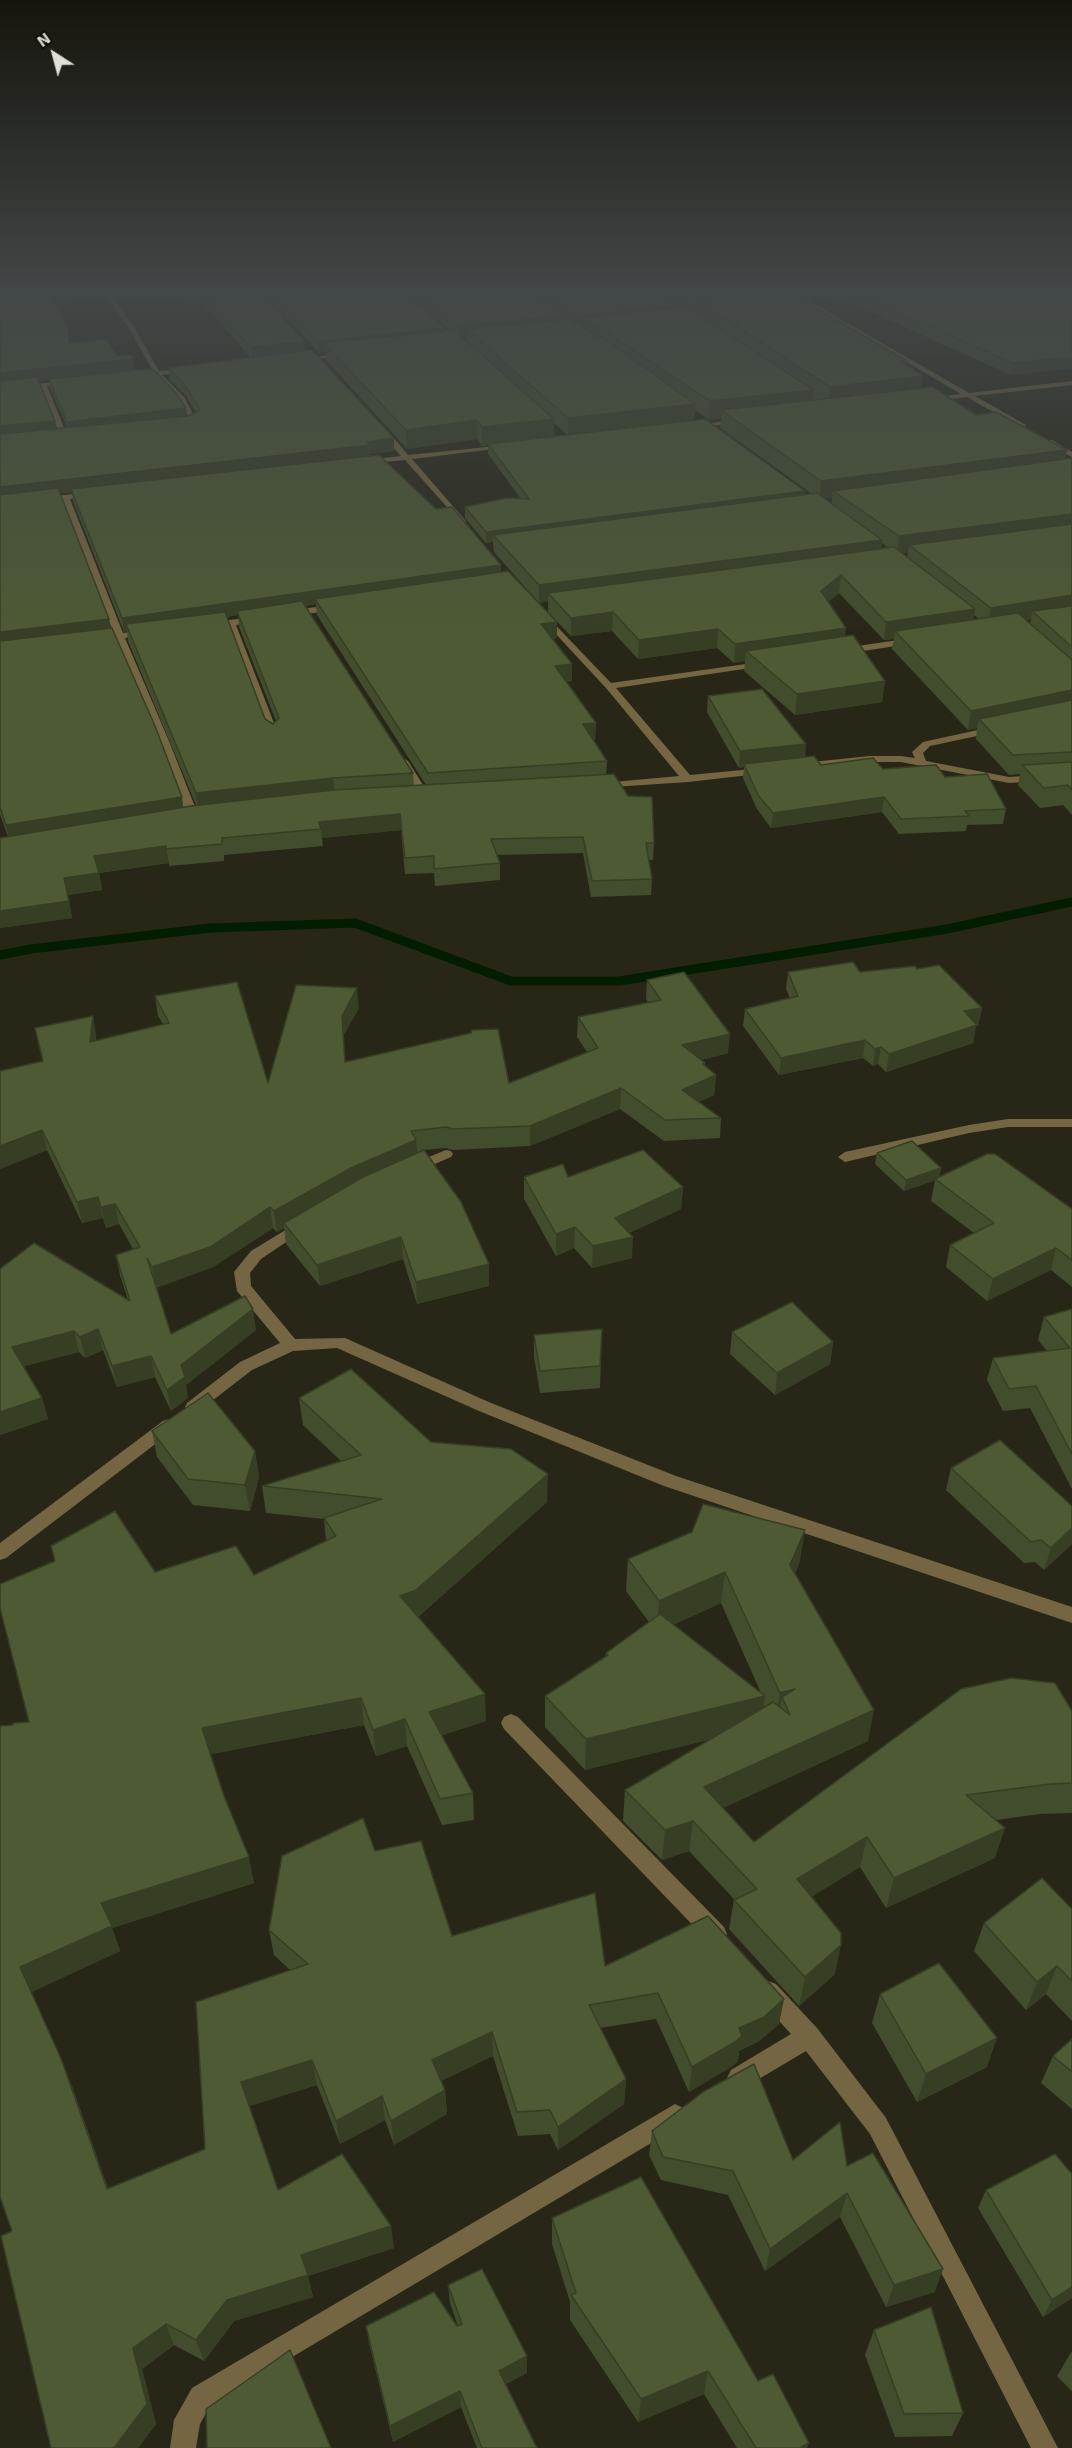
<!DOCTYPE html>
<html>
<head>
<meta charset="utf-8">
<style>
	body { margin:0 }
	#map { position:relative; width:1072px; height:2448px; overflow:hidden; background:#282717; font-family:"Exo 2",sans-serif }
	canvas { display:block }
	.north { position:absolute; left:24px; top:24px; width:60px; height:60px; -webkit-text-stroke:4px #101009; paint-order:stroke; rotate:324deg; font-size:16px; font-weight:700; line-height:24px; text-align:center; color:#e0dfd5 }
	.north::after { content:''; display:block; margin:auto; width:21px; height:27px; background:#e0dfd5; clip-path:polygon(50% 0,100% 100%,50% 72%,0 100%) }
</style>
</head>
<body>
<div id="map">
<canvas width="1072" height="2448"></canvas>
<div class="north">N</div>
</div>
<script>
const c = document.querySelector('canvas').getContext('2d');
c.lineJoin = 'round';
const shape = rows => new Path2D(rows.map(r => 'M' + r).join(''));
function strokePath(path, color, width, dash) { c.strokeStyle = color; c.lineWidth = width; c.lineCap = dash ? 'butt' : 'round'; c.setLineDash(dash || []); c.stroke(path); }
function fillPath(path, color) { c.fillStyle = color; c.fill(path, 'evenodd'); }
strokePath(shape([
	[0,955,31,949,210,928,355,923,511,981,619,981,947,929,1072,902]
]), '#021d02', 9);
fillPath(shape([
	[67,294,90,294,0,303,0,299,67,294],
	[105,294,111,294,136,330,159,371,190,369,188,372,162,375,184,397,198,423,180,427,180,423,191,420,178,400,155,375,135,376,135,374,153,371,130,330,105,294],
	[790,294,797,294,969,393,1072,381,1072,385,975,396,1026,425,1023,429,967,397,927,402,930,398,961,394,790,294],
	[348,353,346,356,298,361,295,359,348,353],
	[71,381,69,384,47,386,68,437,64,439,54,440,50,438,60,435,40,387,0,391,0,387,71,381],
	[742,419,739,423,692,428,688,426,742,419],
	[377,425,383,425,408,455,507,445,511,447,412,459,465,520,466,522,462,524,405,460,364,464,363,462,367,460,401,456,377,429,377,425],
	[1046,440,1052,440,1072,452,1072,457,1046,444,1046,440],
	[92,492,95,492,95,496,70,499,123,633,146,630,151,633,125,638,169,741,199,817,197,819,189,819,187,817,159,741,116,640,98,642,93,639,114,634,62,500,0,506,0,502,92,492],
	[336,604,339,605,339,609,289,617,284,614,289,611,336,604],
	[543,612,611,683,767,661,769,663,764,666,616,688,690,775,763,768,768,771,767,773,688,782,598,788,597,786,602,783,679,776,606,688,540,617,538,615,543,612],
	[259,616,264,619,262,621,236,625,279,736,274,739,269,736,228,626,208,629,203,626,208,623,259,616],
	[912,638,917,641,915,643,844,654,839,651,844,648,912,638],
	[996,726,1000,727,1000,731,930,746,923,753,926,761,1009,777,1072,773,1072,779,1009,783,901,762,870,762,802,769,797,766,802,763,870,756,901,756,915,758,912,752,923,742,996,726],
	[403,758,408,761,430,796,429,798,425,799,420,796,398,761,403,758],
	[1008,1119,1072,1119,1072,1127,1008,1127,969,1133,845,1162,838,1157,845,1152,969,1125,1008,1119],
	[446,1150,451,1151,453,1154,451,1157,414,1173,407,1168,409,1165,446,1150],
	[302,1220,310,1225,307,1228,261,1259,250,1273,251,1286,295,1339,345,1338,491,1403,676,1476,1072,1607,1072,1623,664,1486,479,1411,337,1348,293,1351,252,1370,199,1411,187,1411,185,1407,187,1403,240,1362,280,1343,237,1291,234,1272,251,1251,302,1220],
	[169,1419,175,1421,177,1425,175,1429,6,1558,0,1560,0,1543,163,1421,169,1419],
	[511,1714,518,1717,724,1927,727,1934,724,1941,716,1944,708,1941,504,1729,501,1723,504,1717,511,1714],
	[768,1981,776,1984,817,2028,886,2118,1058,2448,1031,2448,870,2134,806,2051,747,2086,739,2090,731,2086,727,2078,731,2070,791,2034,760,2000,757,1992,760,1984,768,1981],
	[675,2104,683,2108,687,2116,683,2124,210,2406,200,2424,196,2448,170,2448,174,2420,192,2388,675,2104]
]), '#756643');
fillPath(shape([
	[0,294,70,343,117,356,133,359,134,370,187,416,196,412,186,396,170,380,169,368,251,358,202,302,190,303,180,294,262,294,306,351,394,438,394,451,370,454,370,456,557,622,557,638,553,639,572,681,566,682,596,723,595,740,593,740,607,761,606,775,654,843,653,860,649,860,652,879,651,895,591,897,583,853,497,855,500,863,500,880,435,886,434,873,405,874,401,830,322,838,323,846,224,855,224,861,169,866,169,863,99,873,102,890,68,895,72,918,0,928,8,837,0,814],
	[49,380,50,388,67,427,56,428,55,421,38,381],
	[72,492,73,501,124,632,127,631,128,641,196,805,183,807,110,628,109,619,60,493],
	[316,604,317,615,426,785,414,786,413,773,305,606],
	[238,615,239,627,276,721,273,724,265,719,226,617],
	[265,294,407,294,446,331,451,331,408,294,813,294,810,299,805,296,804,302,907,361,906,365,923,376,921,388,1065,459,1072,458,1072,815,1063,805,1040,808,1018,785,1020,774,1009,775,976,739,977,728,968,730,892,649,894,639,884,640,839,593,828,602,845,636,885,681,882,702,795,715,744,671,745,661,734,663,717,648,638,659,612,631,571,636,548,612,548,601,539,603,494,552,493,542,486,543,465,518,465,507,521,499,488,454,488,445,482,446,477,439,407,449,326,360,325,352,319,353],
	[462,337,467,337,467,342],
	[695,410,709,420,721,418,720,428,812,494,805,495,694,421],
	[554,423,567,435,554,436],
	[832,498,831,504,825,499],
	[882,543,888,547,881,548],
	[908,552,907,557,902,553],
	[974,615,979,619,973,620],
	[1031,619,1030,624,1025,620],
	[831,294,1072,294,1072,368,1011,375],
	[708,696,805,757,821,765,883,769,945,777,1006,809,1003,824,967,825,966,831,899,834,882,812,771,828,757,809,743,778,744,767,739,768,707,712],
	[917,969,982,1008,978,1026,976,1026,973,1043,886,1072,878,1064,873,1066,863,1058,779,1075,743,1026,745,1009,790,998,786,989,788,972,860,972],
	[647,980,728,1053,701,1060,705,1066,716,1075,714,1095,699,1102,721,1118,720,1138,664,1141,620,1109,530,1146,453,1150,446,1148,424,1150,489,1286,417,1304,403,1259,320,1286,286,1244,284,1228,277,1232,273,1228,213,1267,156,1288,171,1334,256,1330,186,1385,188,1398,171,1411,155,1377,117,1387,103,1350,85,1358,79,1352,23,1366,42,1398,48,1419,0,1435,0,1269,128,1300,120,1275,116,1255,133,1249,119,1224,106,1228,103,1218,82,1223,47,1150,0,1169,43,1061,93,1016,96,1036,96,1040,163,1024,158,1016,155,996,268,1083,359,1008,343,1036,345,1062,509,1083,587,1052,577,1037,578,1017,648,1002,646,999],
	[877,1153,941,1168,939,1177,1072,1209,1072,1287,1051,1270,987,1301,946,1267,950,1245,974,1233,931,1201,935,1180,904,1191,875,1164],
	[524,1177,568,1177,683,1187,681,1209,629,1233,632,1258,592,1268,574,1248,556,1256,524,1199],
	[1072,1309,1072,1489,1030,1408,1003,1411,987,1380,993,1358,1047,1351,1038,1340,1044,1317],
	[602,1329,600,1388,540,1393,534,1357,534,1335],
	[732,1332,833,1342,830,1364,775,1395,730,1354],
	[299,1398,431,1442,547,1502,418,1617,486,1721,442,1735,473,1793,474,1820,442,1825,407,1746,376,1756,364,1725,210,1754,254,1883,112,1928,120,1951,31,1992,72,2086,108,2188,205,2149,290,1970,274,1955,269,1930,375,1851,452,1936,605,1966,779,2024,759,2041,739,2051,738,2061,731,2067,689,2092,656,2019,600,2028,626,2079,624,2104,558,2150,550,2134,518,2136,493,2056,441,2081,445,2090,447,2114,394,2145,385,2120,340,2144,317,2085,249,2106,278,2190,394,2248,308,2276,313,2297,234,2321,204,2361,174,2345,142,2369,156,2424,138,2448,51,2448,12,2231,13,1725,29,1722,155,1572,254,1575,326,1541,324,1519,266,1513,262,1486,341,1461,303,1425],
	[152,1431,255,1451,259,1477,250,1511,193,1505,157,1457],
	[951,1468,1072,1506,1072,1544,1044,1570,1035,1562,1024,1563,946,1490],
	[628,1559,800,1561,795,1574,868,1741,723,1808,754,1842,1072,1711,1072,1813,1040,1814,996,1820,995,1858,886,1908,860,1867,812,1896,835,1974,799,2006,729,1929,734,1899,689,1851,662,1860,623,1821,625,1790,711,1739,585,1770,545,1727,545,1696,605,1657,606,1653,649,1622,626,1591],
	[721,1603,761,1693,673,1625],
	[1072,1909,1072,2021,1046,1994,1026,2010,974,1951,984,1923],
	[880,1994,987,2067,917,2102,872,2023],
	[1072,2039,1072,2109,1041,2083,1053,2056],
	[652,2131,793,2160,847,2166,935,2292,886,2307,840,2217,765,2271,728,2195,661,2180,649,2155],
	[986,2190,1072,2298,1043,2317,978,2208],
	[552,2218,758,2381,807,2448,737,2448,704,2394,638,2422,570,2320,570,2302,552,2244],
	[448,2285,527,2356,527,2373,506,2384,537,2448,477,2448,461,2407,393,2442,369,2343,366,2326,458,2326,450,2303],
	[874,2330,963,2413,952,2436,895,2437,865,2355],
	[1072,2351,1072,2391,1057,2376]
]), '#424d2d');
fillPath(shape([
	[189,294,201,294,202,302,190,303],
	[790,294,801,294,701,303,701,314,690,315,690,304],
	[675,305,675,316,585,317,585,326,574,327,574,316],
	[560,316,560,327,467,329,467,337,459,338,458,326],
	[445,328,446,339,324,343,325,352,319,353,318,341],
	[305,342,306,353,252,359,251,347],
	[1072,357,1072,368,1011,375,1013,363],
	[133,359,134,371,0,385,0,373],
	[900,361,907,361,904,378,923,376,920,396,828,407,830,387],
	[814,390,813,408,721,410,721,418,709,420,710,401],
	[695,404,694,421,568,436,568,418],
	[186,408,187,418,68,432,67,422],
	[554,419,554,437,482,446,482,427],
	[477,420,477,439,407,449,406,430],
	[55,421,57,433,0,439,0,426],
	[394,438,394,451,370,454,370,457,71,489,72,492,0,500,0,487],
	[1067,450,1064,468,833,491,832,498,820,500,821,481],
	[805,491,804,501,493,535,493,542,486,543,486,532],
	[1072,514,1072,531,909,545,908,552,897,554,899,536],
	[882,540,880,557,548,593,548,601,539,603,539,585],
	[501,565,501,577,315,599,316,604,239,615,237,611,238,615,128,631,126,624,127,631,124,632,122,618],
	[841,575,839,593,819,609,821,591],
	[1072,595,1072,611,1032,611,1031,619,988,626,991,608],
	[975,609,972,628,895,631,894,639,884,640,886,622],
	[613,612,612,631,571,636,571,618],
	[109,619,111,633,0,647,0,632],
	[557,622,557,638,541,641,541,624],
	[846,628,844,646,746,651,745,661,734,663,735,644],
	[718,629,717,648,638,659,639,640],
	[572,664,572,681,555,683,555,666],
	[885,681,882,702,795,715,797,694],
	[1072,690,1072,709,979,719,977,728,968,730,971,711],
	[596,723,595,740,583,742,583,724],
	[806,744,805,761,744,764,744,767,739,768,740,751],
	[333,778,335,796,198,811,196,793],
	[182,797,184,813,10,841,6,825],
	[884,797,882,812,771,828,773,813],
	[400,814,401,830,322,838,321,829,319,822],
	[166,846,169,863,97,873,94,856],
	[99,873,102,890,68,895,72,918,0,928,0,911,64,878],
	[357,988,359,1008,343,1036,342,1016],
	[982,1008,978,1026,976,1026,973,1043,886,1072,889,1054,964,1011],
	[93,1016,96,1036,94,1062,90,1042],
	[730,1034,728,1053,681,1065,682,1045],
	[865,1040,863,1058,779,1075,781,1058],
	[881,1047,878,1064,873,1066,875,1049],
	[705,1063,704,1080,716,1075,714,1095,681,1110,682,1090,703,1064],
	[621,1088,620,1109,530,1146,530,1126],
	[42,1130,47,1150,0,1169,0,1146],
	[416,1140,418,1160,284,1223,284,1228,277,1232,274,1211,351,1168],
	[941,1168,939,1179,904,1191,906,1180],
	[683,1187,681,1209,614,1239,615,1218],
	[98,1197,103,1218,82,1223,77,1202],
	[115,1204,119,1224,106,1228,101,1207],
	[270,1207,273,1228,213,1267,156,1288,152,1267],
	[575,1227,574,1248,556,1256,556,1234],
	[401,1237,403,1259,320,1286,317,1265],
	[633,1237,632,1258,592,1268,593,1246],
	[1056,1248,1051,1270,987,1301,993,1279],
	[489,1264,489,1286,417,1304,416,1282],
	[253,1309,256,1330,186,1385,188,1398,171,1411,167,1390,181,1365],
	[98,1329,103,1350,85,1358,80,1337],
	[74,1331,79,1352,18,1368,12,1347],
	[833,1342,830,1364,775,1395,777,1373],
	[151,1356,155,1377,117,1387,112,1366],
	[42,1398,48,1419,0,1435,0,1412],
	[255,1451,259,1477,250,1511,245,1485],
	[548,1474,547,1502,418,1617,400,1596],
	[1072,1528,1072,1544,1044,1570,1051,1548],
	[805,1530,800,1561,786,1596,790,1565],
	[725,1572,721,1603,657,1632,659,1601],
	[795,1689,790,1715,782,1697,778,1723,775,1724,780,1693],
	[485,1694,486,1721,431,1739,429,1712],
	[765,1696,761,1727,585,1770,586,1739],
	[361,1698,364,1725,207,1755,202,1728],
	[874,1710,868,1741,701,1818,704,1787],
	[405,1719,407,1746,376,1756,373,1730],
	[693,1821,689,1851,662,1860,665,1830],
	[1005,1828,995,1858,886,1908,894,1878],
	[867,1837,860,1867,792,1909,797,1879],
	[249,1857,254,1883,112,1928,120,1951,30,1993,20,1967,101,1903],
	[841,1945,835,1974,799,2006,805,1977],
	[1057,1966,1046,1994,1026,2010,1037,1982],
	[784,1999,779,2024,759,2041,739,2051,738,2061,731,2067,689,2092,692,2067,739,2028],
	[492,2032,493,2056,434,2084,432,2060],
	[997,2038,987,2067,917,2102,926,2074],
	[312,2060,317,2085,247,2107,241,2082],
	[62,2061,72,2086,116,2212,107,2189],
	[626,2079,624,2104,558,2150,558,2127],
	[445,2090,447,2114,394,2145,391,2121],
	[382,2096,385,2120,340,2144,336,2121],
	[847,2193,840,2217,765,2271,770,2249],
	[391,2226,394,2248,308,2276,313,2297,234,2321,204,2361,196,2340,227,2300,301,2255],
	[943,2269,935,2292,886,2307,894,2285],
	[1072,2287,1072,2298,1043,2317,1052,2300],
	[166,2324,174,2345,142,2369,156,2424,138,2448,114,2448,133,2348],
	[527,2356,527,2373,500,2387,499,2371],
	[708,2371,704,2394,638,2422,641,2399],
	[460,2391,461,2407,393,2442,390,2426],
	[809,2443,807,2448,800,2448]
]), '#363f24');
const building = shape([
	[0,294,49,294,68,328,69,343,106,339,117,356,131,355,133,359,0,373,0,294],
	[203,294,262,294,305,342,251,347,203,294],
	[274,294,407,294,445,328,318,341,274,294],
	[420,294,532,294,560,316,458,326,420,294],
	[545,294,659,294,675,305,574,316,545,294],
	[675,294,790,294,690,304,675,294],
	[799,294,805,294,801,300,907,361,900,361,923,376,830,387,701,303,799,294],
	[856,294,1072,294,1072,357,1013,363,856,294],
	[686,307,814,390,710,401,585,317,686,307],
	[570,319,616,347,695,404,568,418,467,329,570,319],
	[454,330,554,419,482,427,477,420,406,430,324,343,454,330],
	[312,350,394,438,367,442,370,445,0,487,0,434,188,416,199,411,199,408,184,384,169,368,312,350],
	[137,370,154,370,175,392,186,408,67,422,49,379,137,370],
	[37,377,55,421,0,426,0,381,37,377],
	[933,387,976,415,996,412,1067,450,821,481,721,410,933,387],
	[705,419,805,491,486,532,465,507,507,498,529,499,488,444,705,419],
	[379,455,436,509,452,507,501,565,122,618,71,489,379,455],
	[1072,458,1072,514,899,536,833,491,1072,458],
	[58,488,109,619,0,632,0,495,58,488],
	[817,493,882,540,539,585,493,535,817,493],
	[1072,524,1072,595,991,608,909,545,1072,524],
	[894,547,975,609,886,622,841,575,821,591,846,628,735,644,718,629,639,640,613,612,571,618,548,593,894,547],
	[508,571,557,622,541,624,572,664,555,666,596,723,583,724,607,761,428,773,315,599,508,571],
	[302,601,413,773,333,778,196,793,126,624,225,612,265,719,273,724,279,718,237,611,302,601],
	[1072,606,1072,647,1032,611,1072,606],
	[1018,613,1072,660,1072,690,971,711,895,631,1018,613],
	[112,628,155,726,182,797,6,825,0,807,0,641,112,628],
	[853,635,885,681,797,694,746,651,853,635],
	[762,689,806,744,740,751,708,696,762,689],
	[1072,700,1072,752,1013,755,979,719,1072,700],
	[814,756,821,765,873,758,883,769,936,765,945,777,987,774,1006,809,965,811,969,816,901,819,884,797,773,813,758,795,744,764,814,756],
	[1072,762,1072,790,1068,785,1044,788,1022,765,1072,762],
	[614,774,628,796,652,797,654,843,646,843,652,879,592,881,583,837,491,839,500,863,434,869,434,856,405,858,400,814,319,822,321,829,222,838,222,844,166,849,166,846,94,856,99,873,64,878,69,901,0,911,0,838,191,806,334,790,614,774],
	[853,962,860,972,915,966,917,969,939,965,982,1008,964,1011,977,1025,889,1054,881,1047,875,1049,865,1040,781,1058,745,1009,798,996,788,972,853,962],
	[684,972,730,1034,682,1045,705,1063,703,1064,716,1075,682,1090,721,1118,665,1120,621,1088,530,1126,452,1129,446,1127,411,1131,416,1140,351,1168,274,1211,270,1207,210,1247,152,1267,147,1258,171,1334,245,1296,253,1309,181,1365,185,1377,167,1390,151,1356,112,1366,98,1329,80,1337,74,1331,12,1347,42,1398,0,1412,0,1269,34,1243,130,1301,116,1255,140,1247,115,1204,101,1207,98,1197,77,1202,42,1130,0,1146,0,1071,43,1061,35,1028,93,1016,90,1042,169,1023,155,996,237,982,268,1083,296,985,357,988,342,1016,345,1062,471,1033,472,1030,498,1029,509,1083,598,1048,578,1017,661,1000,647,980,684,972],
	[912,1141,941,1168,906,1180,877,1153,912,1141],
	[424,1150,461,1202,489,1264,416,1282,401,1237,317,1265,284,1223,363,1177,424,1150],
	[643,1150,683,1187,615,1218,633,1237,593,1246,575,1227,556,1234,524,1177,563,1164,568,1177,643,1150],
	[987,1154,995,1154,1072,1209,1072,1260,1056,1248,993,1279,950,1245,994,1223,935,1179,987,1154],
	[792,1302,833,1342,777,1373,732,1332,792,1302],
	[1072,1309,1072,1454,1036,1386,1009,1389,993,1358,1070,1348,1044,1317,1072,1309],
	[602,1329,600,1366,540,1371,534,1335,602,1329],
	[351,1369,431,1442,511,1449,548,1474,416,1590,400,1596,485,1694,429,1712,473,1793,440,1799,405,1719,373,1730,361,1698,202,1728,224,1796,249,1857,101,1903,112,1926,20,1967,62,2061,107,2189,205,2149,196,2002,308,1964,269,1930,282,1856,363,1818,375,1851,421,1841,452,1936,595,1893,605,1966,708,1916,784,1999,764,2017,739,2028,742,2036,735,2042,692,2067,658,1993,589,2005,626,2079,558,2127,550,2110,517,2112,492,2032,432,2060,445,2090,391,2121,382,2096,336,2121,312,2060,241,2082,278,2190,342,2154,391,2226,301,2255,308,2275,227,2300,196,2340,166,2324,133,2348,147,2404,114,2448,51,2448,1,2236,12,2231,0,2197,0,1726,13,1725,13,1723,29,1722,0,1608,0,1584,55,1561,51,1546,115,1511,155,1572,236,1546,254,1575,336,1536,324,1518,382,1499,262,1486,361,1455,299,1398,351,1369],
	[208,1393,255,1451,245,1485,188,1479,152,1431,208,1393],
	[1000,1440,1072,1506,1072,1528,1051,1548,1041,1540,1031,1542,951,1468,1000,1440],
	[703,1504,805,1530,790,1565,874,1710,704,1787,754,1842,961,1689,1011,1678,1055,1683,1072,1711,1072,1783,1050,1784,966,1795,1005,1828,894,1878,867,1837,797,1879,841,1933,841,1945,805,1977,734,1900,757,1889,693,1821,665,1830,625,1790,773,1702,790,1715,782,1697,795,1689,780,1693,725,1572,659,1601,628,1559,692,1532,703,1504],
	[660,1614,765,1696,586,1739,545,1696,608,1655,606,1653,660,1614],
	[1042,1878,1072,1909,1072,1981,1057,1966,1037,1982,984,1923,1042,1878],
	[939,1963,997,2038,926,2074,880,1994,939,1963],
	[1072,2039,1072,2072,1053,2056,1072,2039],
	[754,2064,793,2160,840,2122,847,2166,873,2153,943,2269,894,2285,847,2193,770,2249,733,2171,663,2157,652,2131,703,2092,754,2064],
	[1055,2154,1072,2174,1072,2287,1052,2300,986,2190,1055,2154],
	[641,2177,758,2381,773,2374,809,2443,800,2448,756,2448,708,2371,641,2399,571,2295,576,2293,552,2218,641,2177],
	[482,2269,527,2356,499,2371,537,2448,482,2448,460,2391,390,2426,366,2326,434,2292,457,2326,462,2324,448,2285,482,2269],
	[931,2307,963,2413,904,2414,874,2330,931,2307],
	[290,2350,331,2448,207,2448,206,2409,290,2350]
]);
fillPath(building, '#4d5a34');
strokePath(building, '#363f24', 1.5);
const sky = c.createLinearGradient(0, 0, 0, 636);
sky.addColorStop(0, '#16150d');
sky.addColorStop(0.46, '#424747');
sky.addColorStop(1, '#42474700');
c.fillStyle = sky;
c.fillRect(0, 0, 1072, 636);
</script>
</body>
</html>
